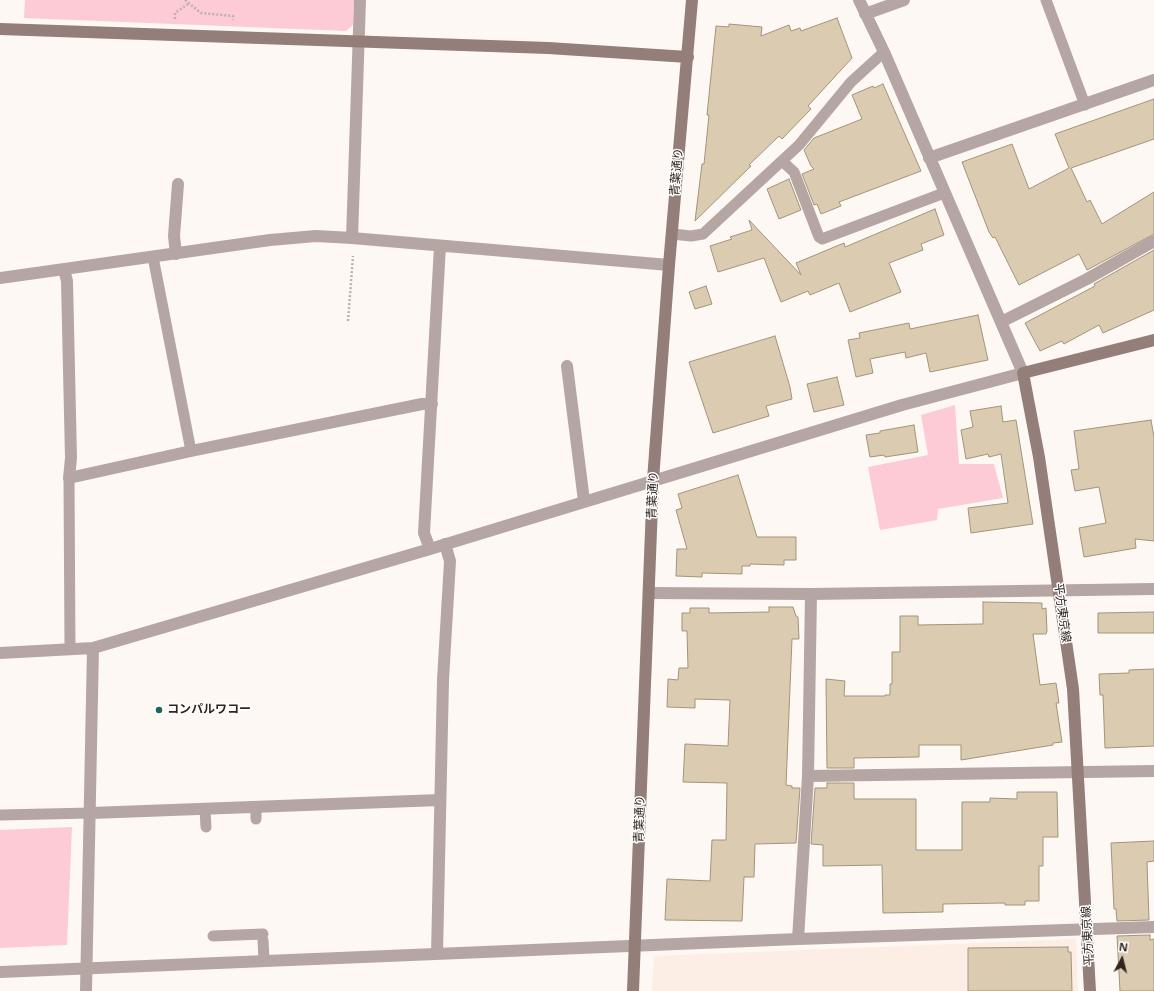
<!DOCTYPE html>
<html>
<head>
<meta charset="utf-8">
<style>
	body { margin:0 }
	#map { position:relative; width:1154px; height:991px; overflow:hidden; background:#fef8f4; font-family:"Noto Sans",sans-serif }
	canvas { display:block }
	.north { position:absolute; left:1102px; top:939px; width:40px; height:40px; -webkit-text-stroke:3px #fff; paint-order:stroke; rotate:7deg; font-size:11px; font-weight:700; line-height:16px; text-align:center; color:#30251e }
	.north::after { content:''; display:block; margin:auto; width:14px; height:18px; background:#30251e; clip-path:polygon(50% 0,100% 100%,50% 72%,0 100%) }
</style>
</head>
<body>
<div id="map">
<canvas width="1154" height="991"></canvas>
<div class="north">N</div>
</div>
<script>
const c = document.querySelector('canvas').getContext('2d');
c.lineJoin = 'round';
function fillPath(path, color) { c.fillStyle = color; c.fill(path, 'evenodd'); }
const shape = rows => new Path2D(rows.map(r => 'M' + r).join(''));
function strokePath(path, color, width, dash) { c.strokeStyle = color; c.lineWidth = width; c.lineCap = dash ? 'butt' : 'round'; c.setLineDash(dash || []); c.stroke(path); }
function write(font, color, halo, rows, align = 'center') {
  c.font = font + ' "Noto Sans","Noto Sans JP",sans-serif'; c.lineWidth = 3; c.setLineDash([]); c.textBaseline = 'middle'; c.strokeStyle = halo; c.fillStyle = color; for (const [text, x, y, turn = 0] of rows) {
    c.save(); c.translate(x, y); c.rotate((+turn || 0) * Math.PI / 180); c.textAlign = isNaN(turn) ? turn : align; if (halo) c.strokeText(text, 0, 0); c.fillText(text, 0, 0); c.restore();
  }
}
fillPath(shape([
	[1076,939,1078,991,652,991,654,956]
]), '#fdeee5');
fillPath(shape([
	[25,0,354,0,353,25,346,31,24,18],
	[955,405,959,464,994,464,1003,498,938,509,937,520,880,530,868,467,928,455,921,415],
	[72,827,67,945,0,948,0,830]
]), '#fdcbd5');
const building = shape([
	[837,18,852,58,808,106,811,109,782,139,779,136,749,165,751,166,695,221,702,164,704,164,709,115,707,115,716,26,729,27,729,24,762,27,761,36,789,25,791,31,800,28,801,31,837,18],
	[883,84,921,171,839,202,841,206,821,214,817,204,814,205,802,174,814,169,811,166,804,150,814,138,862,119,852,95,873,86,874,88,883,84],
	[1154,99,1154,139,1071,168,1087,202,1090,200,1102,224,1154,192,1154,234,1087,270,1079,254,1019,285,995,237,993,238,989,232,962,162,1012,144,1029,189,1069,168,1055,134,1154,99],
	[789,179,801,210,779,219,767,189,789,179],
	[935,209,944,235,921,244,923,250,889,263,901,292,850,312,839,283,810,295,808,291,781,302,764,258,718,272,710,246,732,239,730,237,752,230,749,220,801,275,796,263,844,243,845,247,935,209],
	[1154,250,1154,310,1103,333,1099,325,1064,344,1062,341,1040,351,1025,323,1095,286,1094,284,1154,250],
	[706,286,712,304,695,309,689,292,706,286],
	[978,315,988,360,930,372,926,353,906,358,905,352,870,359,873,373,856,377,848,340,860,338,859,333,909,323,910,329,978,315],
	[775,336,790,387,792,399,766,406,769,416,713,433,689,362,775,336],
	[837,377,844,405,814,412,807,384,837,377],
	[1001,406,1003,422,1016,420,1033,524,971,533,968,508,1008,503,1001,454,989,457,988,454,966,459,961,430,973,427,970,411,1001,406],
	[1151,420,1154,437,1154,541,1135,539,1136,548,1084,557,1079,528,1106,523,1099,487,1075,491,1071,470,1079,469,1074,431,1151,420],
	[914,425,918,452,885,457,884,455,870,457,866,435,880,433,880,431,914,425],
	[738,475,757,537,796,537,796,560,784,560,784,565,750,564,750,566,742,566,742,574,702,573,702,577,676,576,677,549,687,549,676,510,682,508,678,494,738,475],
	[983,602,1042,603,1042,609,1046,608,1047,631,1046,634,1033,634,1040,685,1056,683,1059,703,1056,703,1062,742,1053,743,1053,745,961,760,961,745,919,745,919,757,854,758,854,768,827,768,826,679,845,681,844,696,885,696,885,695,890,695,890,684,892,684,892,652,900,652,900,616,918,616,918,625,983,624,983,602],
	[769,607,793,607,796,616,798,617,799,639,792,639,786,785,792,786,792,788,800,788,796,843,755,844,754,877,744,877,742,921,665,920,667,879,710,881,712,840,726,840,727,783,683,782,685,744,728,746,730,700,695,699,695,708,667,707,668,679,678,680,679,668,688,668,687,631,682,631,682,613,690,613,690,608,709,608,709,613,769,612,769,607],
	[1154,612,1154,633,1098,633,1098,613,1154,612],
	[1154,669,1154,746,1105,748,1103,695,1100,695,1099,674,1129,673,1129,670,1154,669],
	[827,783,854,783,854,799,916,799,916,850,962,850,962,802,990,802,990,798,1017,799,1017,792,1057,792,1058,837,1043,837,1043,866,1039,866,1039,901,1025,901,1025,905,1005,905,1005,903,943,904,943,912,883,913,882,865,823,866,823,845,811,844,815,788,827,788,827,783],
	[1154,841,1154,861,1147,862,1149,920,1117,921,1116,909,1114,909,1111,843,1154,841],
	[1150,935,1150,940,1154,939,1154,991,1120,991,1117,936,1150,935],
	[1068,947,1068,952,1071,952,1072,991,968,991,968,948,1068,947]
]);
fillPath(building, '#dbccb1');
strokePath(building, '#a2947a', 1);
strokePath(shape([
	[185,0,201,13,233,16,233,20],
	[175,19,175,13,188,4],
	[348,321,353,256]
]), '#bab2ad', 2.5, [2, 2]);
strokePath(shape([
	[1046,0,1085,105],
	[782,161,794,172,819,237,822,239,944,193],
	[672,234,691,236,703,234,799,145,851,82,884,52],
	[153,257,191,451],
	[69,478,70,649],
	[256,808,256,819],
	[205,810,206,827],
	[0,815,91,813],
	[213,936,263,934],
	[263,940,264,960]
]), '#b5a6a3', 11);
strokePath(shape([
	[865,14,904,0],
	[929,158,1154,80],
	[352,238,360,0],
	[176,254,174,236,178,184],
	[64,269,67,281,71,458,69,478,191,451,422,404,432,404],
	[0,278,270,240,316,236,352,238,669,265],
	[1001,322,1087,279,1154,241],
	[567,366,584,501],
	[430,549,424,533,440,246],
	[649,593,811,594,1154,589],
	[0,653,93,648,430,549,902,405,1023,373,884,52,859,0],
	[808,776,1154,771],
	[91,813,440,800],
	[798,939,808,776,811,594],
	[437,954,443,680,450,561,445,544],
	[0,972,798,939,1154,927],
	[86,991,93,648]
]), '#b5a6a3', 12);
strokePath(shape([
	[0,29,548,48,688,57],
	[633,991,653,480,669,265,692,0],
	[1090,991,1073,689,1039,457,1023,373,1154,340]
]), '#937e7a', 12);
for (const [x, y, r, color] of [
	[159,710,4,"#1c655c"]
]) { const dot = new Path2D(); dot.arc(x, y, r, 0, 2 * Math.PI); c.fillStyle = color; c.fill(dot); strokePath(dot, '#fff', 1.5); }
write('12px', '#30251e', '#fff', [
	["青葉通り",677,172,-85],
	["青葉通り",653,495,-87],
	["平方東京線",1062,613,82],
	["青葉通り",640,819,-88],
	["平方東京線",1088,936,-93]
]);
write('bold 12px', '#30251e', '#fff', [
	["コンパルワコー",167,710]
], 'left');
</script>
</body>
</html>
